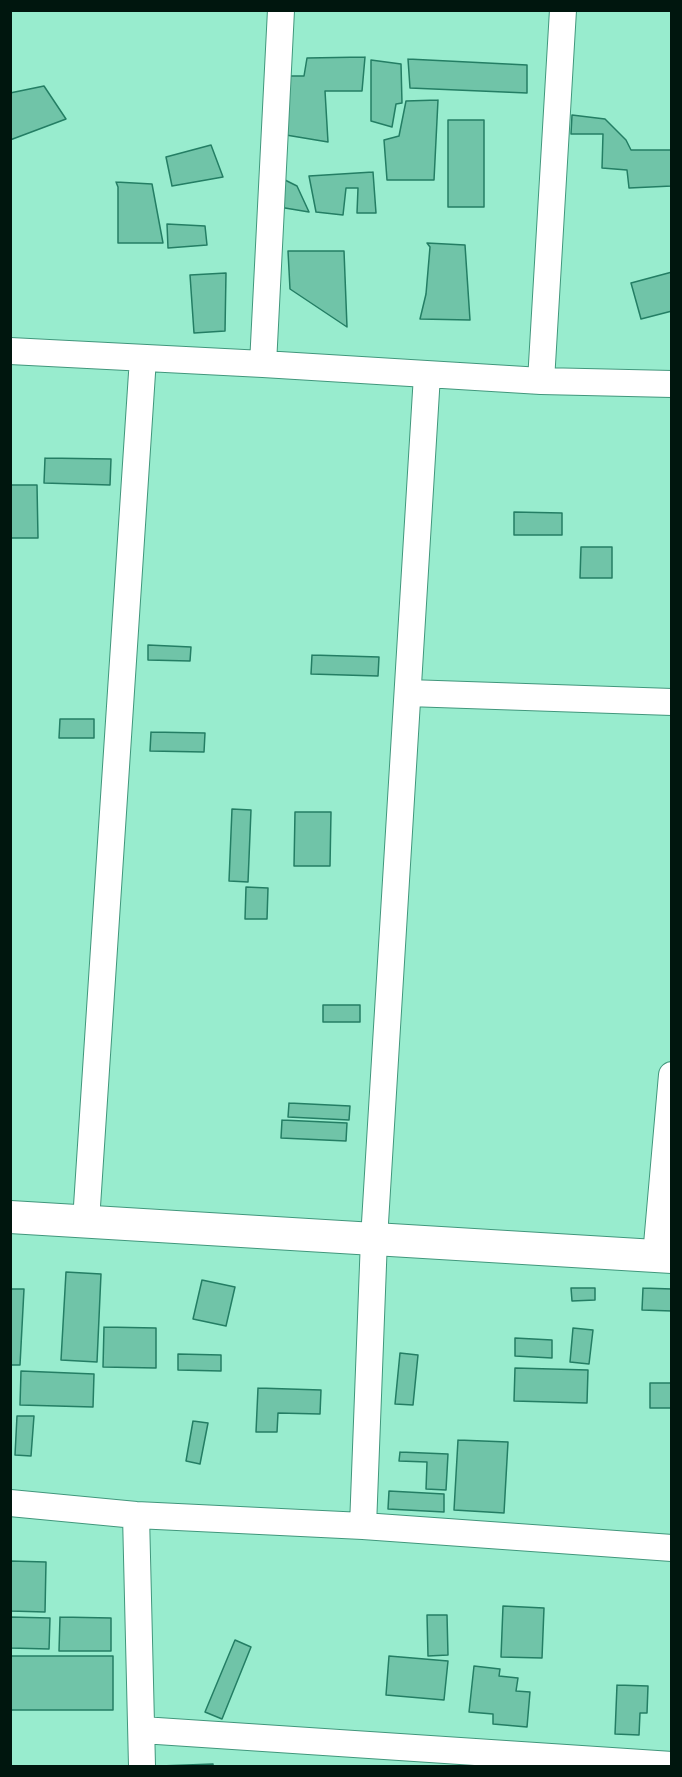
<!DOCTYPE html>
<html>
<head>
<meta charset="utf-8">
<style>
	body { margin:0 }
	#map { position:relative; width:682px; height:1777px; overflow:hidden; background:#98ecce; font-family:"Golos Text",sans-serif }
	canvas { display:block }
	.frame { position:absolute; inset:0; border:12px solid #00160e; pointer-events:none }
</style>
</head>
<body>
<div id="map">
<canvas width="682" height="1777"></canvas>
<div class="frame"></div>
</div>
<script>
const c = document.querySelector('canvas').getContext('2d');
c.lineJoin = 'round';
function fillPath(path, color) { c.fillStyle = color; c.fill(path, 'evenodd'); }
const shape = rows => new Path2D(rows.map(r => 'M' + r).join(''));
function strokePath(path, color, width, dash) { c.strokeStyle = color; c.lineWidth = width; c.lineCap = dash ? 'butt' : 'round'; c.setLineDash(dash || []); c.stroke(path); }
const building = shape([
	[365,57,362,91,325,91,328,142,286,135,287,76,304,76,307,58,365,57],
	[408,59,527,65,527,93,410,88,408,59],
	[371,60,401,64,402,103,396,104,392,127,371,121,371,60],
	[44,86,66,119,10,140,10,93,44,86],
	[438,100,434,180,387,180,384,140,399,136,406,101,438,100],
	[572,115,605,119,626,140,631,150,672,150,672,186,629,188,627,170,602,168,603,134,571,134,572,115],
	[448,120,484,120,484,207,448,207,448,120],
	[211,145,223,177,172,186,166,157,211,145],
	[373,172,376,213,357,213,358,188,346,188,343,215,316,212,309,176,373,172],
	[281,178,297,186,309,212,279,207,281,178],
	[116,182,152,184,163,243,118,243,118,187,116,182],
	[167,224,205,226,207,245,168,248,167,224],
	[427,243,465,245,470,320,420,319,426,294,430,247,427,243],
	[288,251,344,251,347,327,290,289,288,251],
	[672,272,672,311,641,319,631,283,672,272],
	[226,273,225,331,194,333,190,275,226,273],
	[45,458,111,459,110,485,44,483,45,458],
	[10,485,37,485,38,538,10,538,10,485],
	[514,512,562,513,562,535,514,535,514,512],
	[581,547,612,547,612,578,580,578,581,547],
	[148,645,191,647,190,661,148,660,148,645],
	[312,655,379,657,378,676,311,674,312,655],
	[60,719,94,719,94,738,59,738,60,719],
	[151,732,205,733,204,752,150,751,151,732],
	[232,809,251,810,248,882,229,881,232,809],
	[295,812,331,812,330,866,294,866,295,812],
	[246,887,268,888,267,919,245,919,246,887],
	[323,1005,360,1005,360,1022,323,1022,323,1005],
	[289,1103,350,1106,349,1120,288,1117,289,1103],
	[282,1120,347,1123,346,1141,281,1138,282,1120],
	[66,1272,101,1274,97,1362,61,1360,66,1272],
	[202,1280,235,1287,226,1326,193,1319,202,1280],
	[571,1288,595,1288,595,1300,572,1301,571,1288],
	[643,1288,672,1289,672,1311,642,1310,643,1288],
	[10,1289,24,1289,20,1365,10,1365,10,1289],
	[104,1327,156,1328,156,1368,103,1367,104,1327],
	[573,1328,593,1330,589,1364,570,1362,573,1328],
	[515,1338,552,1340,552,1358,515,1356,515,1338],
	[400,1353,418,1355,413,1405,395,1404,400,1353],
	[178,1354,221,1355,221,1371,178,1370,178,1354],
	[515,1368,588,1370,587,1403,514,1401,515,1368],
	[21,1371,94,1374,93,1407,20,1405,21,1371],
	[650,1383,672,1383,672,1408,650,1408,650,1383],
	[258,1388,321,1390,320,1414,278,1413,277,1432,256,1432,258,1388],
	[17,1416,34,1416,31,1456,15,1455,17,1416],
	[193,1421,208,1423,200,1464,186,1461,193,1421],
	[458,1440,508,1442,504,1513,454,1510,458,1440],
	[400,1452,448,1454,446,1490,426,1489,427,1462,399,1461,400,1452],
	[389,1491,444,1494,444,1512,388,1509,389,1491],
	[10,1561,46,1562,45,1612,10,1611,10,1561],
	[503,1606,544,1608,542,1658,501,1657,503,1606],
	[427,1615,447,1615,448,1655,428,1656,427,1615],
	[10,1617,50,1618,49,1649,10,1648,10,1617],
	[60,1617,111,1618,111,1651,59,1651,60,1617],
	[235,1640,251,1647,222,1719,205,1712,235,1640],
	[10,1656,113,1656,113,1710,10,1710,10,1656],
	[389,1656,448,1661,444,1700,386,1695,389,1656],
	[474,1666,500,1669,499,1676,518,1678,516,1691,530,1692,527,1727,493,1724,493,1714,469,1712,474,1666],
	[617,1685,648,1686,647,1713,640,1713,639,1735,615,1734,617,1685],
	[213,1764,213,1766,160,1766,213,1764]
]);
fillPath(building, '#70c4a8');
strokePath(building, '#247e64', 1.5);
const minor = shape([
	[10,351,263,364,541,381,672,384],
	[263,364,281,10],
	[541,381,563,10],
	[408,693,672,702],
	[86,1221,143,358],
	[656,1256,672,1075],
	[10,1503,136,1515,363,1526,672,1548],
	[136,1515,142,1766],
	[363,1526,374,1239,427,375],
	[142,1730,672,1765]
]);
const tertiary = shape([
	[10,1217,672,1257]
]);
strokePath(minor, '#41977c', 28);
strokePath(tertiary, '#41977c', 34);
strokePath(minor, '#fff', 26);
strokePath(tertiary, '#fff', 32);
</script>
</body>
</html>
